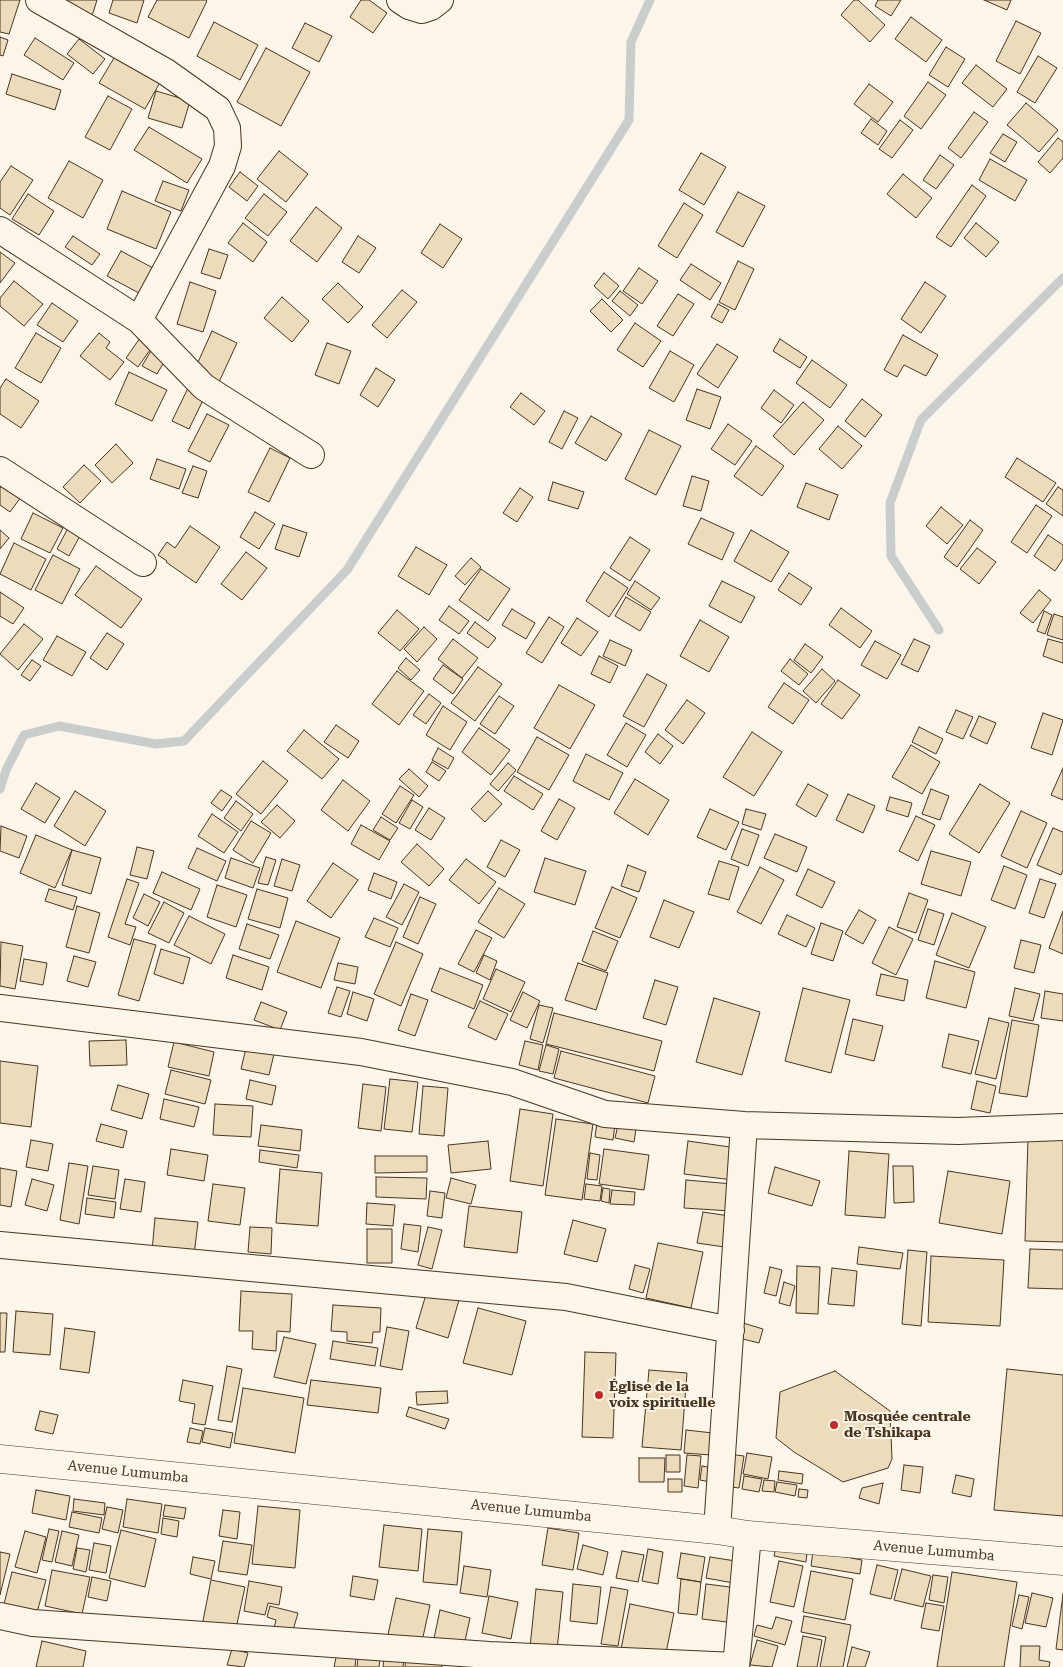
<!DOCTYPE html>
<html>
<head>
<meta charset="utf-8">
<style>
	body { margin:0 }
	canvas { display:block; background:#fbf6e9 }
</style>
</head>
<body>
<canvas width="1063" height="1667"></canvas>
<script>
const c = document.querySelector('canvas').getContext('2d');
c.lineJoin = 'round';
const shape = rows => new Path2D(rows.map(r => 'M' + r).join(''));
function strokePath(path, color, width, dash) { c.strokeStyle = color; c.lineWidth = width; c.lineCap = dash ? 'butt' : 'round'; c.setLineDash(dash || []); c.stroke(path); }
function fillPath(path, color) { c.fillStyle = color; c.fill(path, 'evenodd'); }
function write(font, color, halo, rows, align = 'center') {
  c.font = font + ' "Roboto Serif",serif'; c.lineWidth = 4; c.setLineDash([]); c.textBaseline = 'middle'; c.strokeStyle = halo; c.fillStyle = color; for (const [text, x, y, turn = 0] of rows) {
    c.save(); c.translate(x, y); c.rotate((+turn || 0) * Math.PI / 180); c.textAlign = isNaN(turn) ? turn : align; if (halo) c.strokeText(text, 0, 0); c.fillText(text, 0, 0); c.restore();
  }
}
strokePath(shape([
	[939,630,891,556,890,503,921,420,1063,278],
	[0,789,6,770,24,735,59,726,156,744,184,741,347,570,629,120,631,42,650,0]
]), '#c9cecd', 9);
const building = shape([
	[0,0,20,0,9,34,0,32,0,0],
	[67,0,97,0,92,16,65,9,67,0],
	[113,0,144,0,137,23,109,13,113,0],
	[157,0,206,0,207,1,189,38,148,17,157,0],
	[361,0,369,0,387,13,373,33,350,17,361,0],
	[854,0,858,0,885,25,870,42,841,15,854,0],
	[878,0,901,0,891,16,875,6,878,0],
	[984,0,1011,0,1007,10,984,0],
	[911,17,942,40,926,62,895,39,911,17],
	[1016,21,1041,33,1020,74,996,61,1016,21],
	[214,22,258,45,240,80,197,56,214,22],
	[305,23,332,36,319,62,292,48,305,23],
	[0,37,8,40,3,56,0,55,0,37],
	[35,38,74,63,63,80,24,55,35,38],
	[79,39,105,59,93,74,67,54,79,39],
	[946,47,965,59,948,87,929,75,946,47],
	[266,48,310,72,281,126,237,102,266,48],
	[117,53,162,79,145,109,99,83,117,53],
	[1038,56,1057,68,1035,103,1017,92,1038,56],
	[976,65,1007,89,993,107,962,83,976,65],
	[12,74,61,90,55,110,6,94,12,74],
	[928,82,946,95,921,129,904,116,928,82],
	[869,84,893,102,878,122,854,104,869,84],
	[156,91,190,101,182,128,148,118,156,91],
	[108,96,132,109,110,150,85,137,108,96],
	[1026,103,1058,130,1039,152,1007,125,1026,103],
	[974,112,988,122,961,158,948,148,974,112],
	[871,119,887,131,878,145,861,133,871,119],
	[900,120,913,130,892,158,879,149,900,120],
	[149,127,202,159,187,183,134,150,149,127],
	[1003,134,1017,142,1005,162,990,153,1003,134],
	[1058,138,1063,142,1063,158,1050,173,1038,162,1058,138],
	[279,151,308,174,286,202,257,179,279,151],
	[701,153,726,167,704,205,679,190,701,153],
	[940,155,954,165,936,189,923,180,940,155],
	[990,159,1027,180,1015,201,979,180,990,159],
	[69,161,103,180,83,218,48,198,69,161],
	[11,166,33,180,10,215,0,208,0,182,11,166],
	[240,172,258,186,247,201,229,187,240,172],
	[903,174,932,198,916,218,887,194,903,174],
	[163,181,189,190,181,211,155,201,163,181],
	[972,185,986,196,951,247,936,237,972,185],
	[122,191,171,212,156,249,107,229,122,191],
	[738,192,765,206,743,247,716,232,738,192],
	[28,194,54,211,39,235,12,219,28,194],
	[264,194,287,212,268,236,245,218,264,194],
	[684,203,703,215,677,258,658,246,684,203],
	[316,207,342,228,317,262,290,241,316,207],
	[243,223,267,242,253,262,228,243,243,223],
	[976,223,999,242,986,257,964,238,976,223],
	[440,224,462,239,443,268,421,253,440,224],
	[73,236,100,254,92,265,65,247,73,236],
	[358,236,376,248,359,273,342,262,358,236],
	[209,249,228,255,220,279,201,273,209,249],
	[121,251,153,268,139,293,107,276,121,251],
	[0,252,15,263,0,283,0,252],
	[738,261,754,269,735,310,719,302,738,261],
	[691,264,721,283,710,300,680,280,691,264],
	[639,268,658,281,642,304,623,291,639,268],
	[604,273,619,286,608,299,594,286,604,273],
	[14,281,43,304,24,326,0,306,0,298,14,281],
	[190,282,216,291,203,332,177,324,190,282],
	[925,282,946,296,921,333,901,319,925,282],
	[338,283,363,307,348,323,322,299,338,283],
	[402,290,417,302,387,338,372,325,402,290],
	[620,291,638,305,630,316,612,301,620,291],
	[678,294,694,304,673,336,657,326,678,294],
	[282,297,309,321,292,342,264,318,282,297],
	[602,299,623,320,611,332,590,311,602,299],
	[52,303,78,321,63,342,37,325,52,303],
	[718,304,729,310,722,323,711,317,718,304],
	[635,323,661,341,643,367,617,350,635,323],
	[212,331,237,343,219,382,194,371,212,331],
	[36,333,61,348,41,383,15,368,36,333],
	[99,333,110,342,106,348,124,362,110,380,80,356,99,333],
	[903,335,938,355,926,376,904,365,897,377,884,370,903,335],
	[140,338,152,347,138,367,126,358,140,338],
	[780,339,807,357,800,368,773,351,780,339],
	[327,343,351,351,339,384,315,375,327,343],
	[717,344,738,357,718,388,697,374,717,344],
	[152,349,167,357,157,374,142,366,152,349],
	[670,351,694,365,674,402,649,388,670,351],
	[812,360,847,385,830,408,796,383,812,360],
	[376,368,395,380,378,407,360,395,376,368],
	[129,372,167,390,152,421,115,404,129,372],
	[6,379,39,401,21,428,0,414,0,388,6,379],
	[189,386,206,394,189,429,172,421,189,386],
	[697,389,721,397,710,429,686,420,697,389],
	[774,390,794,405,781,423,761,408,774,390],
	[521,393,545,411,534,425,510,407,521,393],
	[862,399,882,415,865,437,845,421,862,399],
	[803,402,824,420,794,455,773,436,803,402],
	[564,411,578,418,562,449,549,442,564,411],
	[207,414,229,425,210,462,188,451,207,414],
	[591,416,622,434,606,461,575,443,591,416],
	[728,424,752,441,735,465,711,449,728,424],
	[838,426,862,446,842,469,819,449,838,426],
	[649,430,681,446,656,495,625,479,649,430],
	[116,444,133,463,112,483,95,465,116,444],
	[756,446,784,466,762,496,734,476,756,446],
	[270,448,290,458,269,502,248,492,270,448],
	[1017,458,1056,483,1043,502,1005,477,1017,458],
	[157,459,186,469,179,489,150,479,157,459],
	[84,465,101,481,80,503,63,487,84,465],
	[193,466,207,471,198,498,182,493,193,466],
	[692,476,709,481,701,511,683,506,692,476],
	[553,482,584,492,578,509,548,500,553,482],
	[806,483,838,495,829,520,797,507,806,483],
	[3,484,21,497,10,512,0,505,0,488,3,484],
	[1058,487,1063,490,1063,516,1046,504,1058,487],
	[520,488,533,497,517,522,503,513,520,488],
	[1036,505,1052,516,1027,553,1011,542,1036,505],
	[941,507,963,525,947,544,926,526,941,507],
	[255,512,275,524,259,549,240,537,255,512],
	[33,513,63,528,50,553,21,539,33,513],
	[701,518,734,533,722,560,688,544,701,518],
	[970,520,983,530,957,567,944,557,970,520],
	[283,525,307,533,299,557,275,549,283,525],
	[190,526,220,547,196,583,166,562,167,561,158,555,167,542,175,548,190,526],
	[68,528,81,534,69,556,57,549,68,528],
	[0,530,9,538,0,549,0,530],
	[751,530,789,552,771,582,734,561,751,530],
	[1048,535,1063,545,1063,559,1055,571,1034,556,1048,535],
	[630,537,650,550,630,581,610,568,630,537],
	[14,543,46,559,31,590,0,574,14,543],
	[416,547,447,565,429,595,398,576,416,547],
	[977,548,996,562,979,584,960,569,977,548],
	[246,552,267,568,242,600,221,584,246,552],
	[53,555,80,569,62,604,35,590,53,555],
	[471,558,481,567,465,585,455,576,471,558],
	[96,566,142,599,121,628,75,595,96,566],
	[481,569,510,589,488,621,459,600,481,569],
	[604,572,628,588,609,617,586,601,604,572],
	[789,573,812,588,801,605,778,590,789,573],
	[635,581,660,598,651,610,627,594,635,581],
	[722,581,755,597,741,623,709,606,722,581],
	[1039,590,1051,600,1033,623,1020,613,1039,590],
	[0,592,24,608,13,624,0,616,0,592],
	[626,597,651,612,640,631,615,616,626,597],
	[449,606,469,621,459,634,439,620,449,606],
	[841,608,872,631,860,648,829,625,841,608],
	[512,609,535,623,526,639,502,625,512,609],
	[397,610,419,629,400,651,378,633,397,610],
	[1044,611,1052,615,1045,634,1037,631,1044,611],
	[1054,614,1063,617,1063,640,1047,635,1054,614],
	[549,617,564,627,542,663,526,653,549,617],
	[577,618,598,632,581,656,561,643,577,618],
	[700,620,729,637,709,672,680,656,700,620],
	[475,622,496,638,488,648,467,633,475,622],
	[24,624,43,639,18,670,0,654,24,624],
	[424,627,437,639,417,662,404,649,424,627],
	[107,633,124,644,107,670,90,658,107,633],
	[57,636,86,652,72,676,43,660,57,636],
	[453,639,478,658,462,678,438,659,453,639],
	[914,639,930,646,918,672,901,664,914,639],
	[1048,639,1063,643,1063,663,1043,656,1048,639],
	[610,640,632,650,625,666,603,656,610,640],
	[875,641,901,655,887,679,861,665,875,641],
	[805,644,823,657,811,673,794,660,805,644],
	[599,656,618,666,610,683,591,674,599,656],
	[406,658,420,670,411,680,398,668,406,658],
	[790,659,808,674,799,685,781,671,790,659],
	[32,660,41,666,30,681,21,675,32,660],
	[443,665,463,679,453,694,433,679,443,665],
	[478,667,502,684,475,721,451,703,478,667],
	[822,669,835,681,816,703,803,691,822,669],
	[397,671,424,691,399,725,372,704,397,671],
	[647,674,667,685,644,727,623,716,647,674],
	[838,680,860,695,842,719,821,704,838,680],
	[784,683,809,700,793,724,768,707,784,683],
	[559,685,595,705,570,749,534,728,559,685],
	[429,694,441,703,426,724,413,715,429,694],
	[499,696,514,706,495,734,480,724,499,696],
	[687,700,705,713,683,744,665,730,687,700],
	[443,706,467,722,450,750,426,735,443,706],
	[956,710,973,717,963,739,946,732,956,710],
	[1043,713,1063,720,1052,755,1031,748,1043,713],
	[979,716,996,723,987,744,970,736,979,716],
	[626,723,646,735,627,767,607,755,626,723],
	[336,725,359,741,348,758,324,742,336,725],
	[919,727,943,739,936,754,912,742,919,727],
	[479,728,510,750,491,775,462,752,479,728],
	[304,730,339,759,322,779,287,751,304,730],
	[752,732,782,752,754,796,723,777,752,732],
	[658,734,673,746,660,764,645,752,658,734],
	[537,737,569,755,549,790,517,772,537,737],
	[911,745,940,762,922,794,892,777,911,745],
	[438,748,454,758,448,769,432,760,438,748],
	[586,754,623,773,609,800,573,781,586,754],
	[263,761,288,781,261,814,236,794,263,761],
	[432,762,446,771,439,781,426,772,432,762],
	[508,763,516,770,498,791,490,784,508,763],
	[1063,768,1063,800,1051,795,1063,768],
	[409,769,428,786,419,797,399,779,409,769],
	[514,776,543,794,533,810,504,791,514,776],
	[635,779,669,800,648,835,614,813,635,779],
	[343,780,370,801,348,831,321,810,343,780],
	[36,783,60,798,45,823,21,809,36,783],
	[808,784,828,795,816,817,796,805,808,784],
	[980,784,1010,803,979,853,949,834,980,784],
	[400,786,414,795,396,823,382,814,400,786],
	[931,789,949,796,940,820,922,814,931,789],
	[221,790,232,797,222,811,211,803,221,790],
	[75,791,106,811,85,846,54,826,75,791],
	[488,791,502,804,485,822,471,809,488,791],
	[848,794,875,806,863,833,836,820,848,794],
	[890,797,912,803,908,817,886,810,890,797],
	[559,799,575,808,557,840,541,831,559,799],
	[412,800,423,807,410,829,399,823,412,800],
	[236,801,253,814,241,831,224,818,236,801],
	[277,805,295,821,280,838,261,822,277,805],
	[429,808,445,818,431,840,415,830,429,808],
	[710,809,739,822,726,850,697,837,710,809],
	[746,809,766,814,761,830,742,824,746,809],
	[1021,811,1047,823,1027,868,1001,856,1021,811],
	[212,814,238,832,224,853,198,836,212,814],
	[916,816,935,825,918,861,899,851,916,816],
	[381,817,398,828,390,840,373,830,381,817],
	[251,821,271,833,253,863,233,850,251,821],
	[361,825,390,841,379,860,351,844,361,825],
	[1,826,27,836,19,858,0,851,1,826],
	[1053,828,1063,832,1063,870,1061,875,1037,865,1053,828],
	[742,829,759,835,748,866,731,859,742,829],
	[775,834,807,847,797,872,764,858,775,834],
	[36,835,72,850,55,888,20,873,36,835],
	[501,840,520,850,505,877,487,867,501,840],
	[417,844,444,869,429,886,401,862,417,844],
	[137,847,154,851,147,879,130,875,137,847],
	[197,848,226,861,217,881,188,868,197,848],
	[72,850,101,858,91,894,62,885,72,850],
	[931,851,971,862,961,896,921,884,931,851],
	[266,857,276,860,268,885,258,883,266,857],
	[231,858,260,868,253,888,225,878,231,858],
	[545,858,586,871,575,905,534,892,545,858],
	[282,859,300,865,292,891,274,886,282,859],
	[466,859,496,882,479,904,449,880,466,859],
	[719,861,739,867,729,900,708,894,719,861],
	[333,863,358,880,331,918,307,901,333,863],
	[628,865,646,872,639,892,621,886,628,865],
	[1004,866,1027,875,1015,909,991,900,1004,866],
	[760,867,784,880,761,924,737,912,760,867],
	[808,869,835,882,822,908,796,895,808,869],
	[162,872,200,889,191,910,153,893,162,872],
	[374,873,397,882,391,899,368,890,374,873],
	[127,879,139,883,125,924,136,927,130,945,108,937,127,879],
	[1040,879,1056,884,1044,918,1029,913,1040,879],
	[404,884,419,892,402,925,386,917,404,884],
	[217,885,247,895,236,927,207,917,217,885],
	[612,887,637,898,620,938,595,928,612,887],
	[499,888,525,904,504,938,478,922,499,888],
	[49,889,77,897,73,910,45,901,49,889],
	[257,889,288,898,280,928,248,919,257,889],
	[909,893,928,900,916,933,897,927,909,893],
	[144,894,160,902,148,926,133,918,144,894],
	[420,897,436,904,418,944,403,937,420,897],
	[664,900,694,912,679,948,650,937,664,900],
	[164,902,184,913,169,943,148,933,164,902],
	[77,906,100,913,89,953,66,947,77,906],
	[928,909,944,914,934,945,918,940,928,909],
	[859,910,876,920,863,944,845,934,859,910],
	[1063,911,1063,954,1049,948,1063,911],
	[952,913,986,927,969,968,936,955,952,913],
	[787,915,815,928,806,947,778,934,787,915],
	[189,916,225,934,211,964,174,945,189,916],
	[374,918,398,928,390,947,365,937,374,918],
	[296,921,340,938,321,988,277,972,296,921],
	[821,923,843,931,833,961,811,954,821,923],
	[247,924,279,935,270,959,239,949,247,924],
	[889,927,913,939,896,975,872,963,889,927],
	[476,930,492,938,474,972,458,964,476,930],
	[593,931,618,941,606,971,582,961,593,931],
	[134,939,156,945,139,1001,118,995,134,939],
	[1021,940,1041,945,1034,973,1014,968,1021,940],
	[1,942,23,946,15,989,0,986,1,942],
	[396,942,423,954,401,1006,374,994,396,942],
	[161,949,190,958,183,984,154,974,161,949],
	[233,955,269,967,262,990,226,978,233,955],
	[484,955,497,961,490,980,476,973,484,955],
	[74,956,96,962,88,987,67,981,74,956],
	[24,959,47,963,43,985,20,981,24,959],
	[935,961,975,972,966,1008,926,998,935,961],
	[338,963,358,967,355,984,334,980,338,963],
	[578,963,608,973,596,1010,565,1000,578,963],
	[440,968,483,985,474,1009,431,991,440,968],
	[496,969,525,982,511,1012,483,999,496,969],
	[881,974,908,980,904,1001,876,995,881,974],
	[655,980,678,987,666,1025,643,1018,655,980],
	[337,987,350,991,341,1017,328,1013,337,987],
	[803,988,850,1000,831,1073,785,1061,803,988],
	[1015,988,1040,994,1033,1021,1009,1016,1015,988],
	[1045,991,1063,994,1063,1021,1041,1018,1045,991],
	[353,992,374,999,367,1021,347,1014,353,992],
	[523,992,540,1001,527,1028,510,1020,523,992],
	[411,994,428,1000,415,1036,398,1030,411,994],
	[714,998,760,1012,742,1075,696,1062,714,998],
	[480,1001,508,1014,496,1040,468,1027,480,1001],
	[261,1002,287,1012,280,1030,254,1020,261,1002],
	[539,1005,553,1008,543,1043,530,1039,539,1005],
	[554,1013,662,1041,654,1071,546,1044,554,1013],
	[989,1018,1009,1023,996,1079,975,1074,989,1018],
	[853,1019,883,1026,874,1061,845,1054,853,1019],
	[1012,1020,1039,1025,1027,1097,999,1093,1012,1020],
	[949,1034,979,1041,971,1074,942,1067,949,1034],
	[126,1040,127,1065,90,1066,89,1041,126,1040],
	[525,1041,543,1045,538,1070,519,1065,525,1041],
	[174,1042,214,1052,209,1076,168,1067,174,1042],
	[546,1045,559,1049,553,1074,539,1071,546,1045],
	[246,1048,274,1054,269,1075,241,1069,246,1048],
	[561,1051,655,1076,648,1103,554,1078,561,1051],
	[0,1061,38,1066,31,1127,0,1123,0,1061],
	[171,1070,211,1080,205,1104,165,1094,171,1070],
	[390,1079,418,1082,412,1132,384,1129,390,1079],
	[250,1080,276,1086,272,1105,246,1099,250,1080],
	[977,1081,996,1086,990,1113,971,1109,977,1081],
	[363,1084,386,1087,381,1131,358,1128,363,1084],
	[118,1085,149,1094,142,1119,111,1110,118,1085],
	[423,1086,448,1088,444,1136,419,1134,423,1086],
	[164,1099,199,1107,194,1127,160,1119,164,1099],
	[215,1104,253,1106,251,1137,213,1135,215,1104],
	[520,1109,553,1114,543,1186,510,1181,520,1109],
	[556,1119,593,1124,582,1200,545,1195,556,1119],
	[597,1122,615,1124,613,1140,595,1137,597,1122],
	[101,1124,127,1131,123,1148,96,1141,101,1124],
	[261,1125,302,1130,300,1151,258,1146,261,1125],
	[618,1125,636,1129,634,1142,615,1138,618,1125],
	[1028,1138,1063,1139,1063,1242,1025,1241,1028,1138],
	[31,1140,53,1144,48,1171,26,1167,31,1140],
	[488,1141,491,1169,451,1173,448,1145,488,1141],
	[688,1141,737,1148,733,1180,684,1174,688,1141],
	[171,1149,208,1155,204,1181,167,1175,171,1149],
	[604,1149,649,1155,644,1190,599,1184,604,1149],
	[260,1150,299,1155,297,1168,259,1162,260,1150],
	[849,1151,889,1154,885,1218,845,1215,849,1151],
	[590,1153,600,1155,597,1180,587,1179,590,1153],
	[375,1156,427,1156,427,1172,375,1173,375,1156],
	[69,1163,88,1166,79,1224,60,1220,69,1163],
	[93,1166,119,1170,115,1199,88,1195,93,1166],
	[893,1166,913,1166,914,1202,894,1203,893,1166],
	[775,1167,820,1181,812,1206,768,1193,775,1167],
	[0,1168,17,1171,11,1207,0,1205,0,1168],
	[280,1169,322,1173,318,1226,276,1223,280,1169],
	[948,1171,1010,1181,1002,1234,939,1223,948,1171],
	[376,1177,427,1178,426,1199,376,1197,376,1177],
	[451,1178,476,1185,471,1204,446,1198,451,1178],
	[32,1179,54,1185,47,1211,25,1205,32,1179],
	[125,1179,145,1182,141,1212,120,1209,125,1179],
	[686,1180,733,1184,731,1211,684,1208,686,1180],
	[213,1184,245,1188,240,1225,208,1221,213,1184],
	[586,1184,602,1186,600,1201,584,1199,586,1184],
	[603,1188,610,1189,609,1203,601,1201,603,1188],
	[612,1190,635,1192,634,1205,610,1204,612,1190],
	[430,1191,445,1193,442,1218,427,1216,430,1191],
	[87,1198,116,1202,114,1218,85,1214,87,1198],
	[367,1203,395,1205,393,1226,366,1224,367,1203],
	[469,1206,522,1212,517,1253,464,1247,469,1206],
	[703,1212,736,1217,731,1248,697,1243,703,1212],
	[155,1218,198,1222,194,1255,152,1251,155,1218],
	[573,1220,606,1229,597,1262,564,1254,573,1220],
	[404,1224,421,1226,418,1252,401,1249,404,1224],
	[250,1227,272,1228,271,1254,248,1252,250,1227],
	[428,1227,442,1230,432,1269,418,1265,428,1227],
	[367,1229,392,1229,392,1263,367,1263,367,1229],
	[658,1243,703,1252,691,1308,646,1298,658,1243],
	[859,1247,903,1253,900,1269,857,1264,859,1247],
	[1030,1249,1063,1250,1063,1289,1028,1288,1030,1249],
	[908,1250,927,1252,921,1326,902,1324,908,1250],
	[931,1256,1004,1260,1000,1326,928,1322,931,1256],
	[635,1265,650,1269,643,1293,629,1289,635,1265],
	[797,1266,820,1267,818,1314,796,1313,797,1266],
	[770,1267,782,1270,776,1296,764,1293,770,1267],
	[832,1268,857,1271,854,1306,828,1304,832,1268],
	[784,1282,795,1286,790,1306,779,1303,784,1282],
	[241,1291,292,1294,290,1332,277,1331,276,1351,252,1349,253,1331,239,1331,241,1291],
	[427,1291,459,1300,448,1338,416,1328,427,1291],
	[333,1305,381,1308,380,1332,373,1332,372,1343,347,1341,347,1332,331,1331,333,1305],
	[478,1308,526,1321,512,1375,463,1363,478,1308],
	[16,1311,53,1314,50,1355,13,1352,16,1311],
	[0,1313,7,1313,5,1352,0,1352,0,1313],
	[743,1323,763,1329,759,1343,739,1338,743,1323],
	[387,1327,409,1331,402,1370,380,1366,387,1327],
	[65,1328,95,1332,89,1373,60,1369,65,1328],
	[284,1337,316,1344,306,1384,274,1377,284,1337],
	[333,1341,378,1348,375,1366,330,1359,333,1341],
	[585,1352,616,1353,613,1438,582,1437,585,1352],
	[227,1366,242,1369,232,1422,218,1420,227,1366],
	[1007,1369,1063,1375,1063,1516,994,1510,1007,1369],
	[649,1370,687,1373,681,1450,642,1447,649,1370],
	[835,1371,890,1411,892,1459,888,1468,843,1482,794,1452,776,1438,780,1392,835,1371],
	[183,1380,213,1386,205,1425,192,1423,195,1404,179,1401,183,1380],
	[311,1380,381,1388,378,1413,307,1405,311,1380],
	[243,1388,304,1398,295,1453,234,1443,243,1388],
	[447,1391,448,1403,417,1405,416,1392,447,1391],
	[409,1407,449,1419,445,1429,406,1416,409,1407],
	[40,1411,58,1415,53,1434,35,1430,40,1411],
	[190,1428,203,1431,200,1444,187,1442,190,1428],
	[205,1428,233,1433,230,1448,202,1442,205,1428],
	[686,1430,713,1433,711,1455,684,1453,686,1430],
	[747,1453,772,1457,768,1479,743,1474,747,1453],
	[728,1454,744,1456,739,1488,724,1486,728,1454],
	[666,1455,680,1455,680,1472,666,1472,666,1455],
	[687,1455,701,1456,698,1488,684,1486,687,1455],
	[639,1458,665,1458,664,1482,639,1482,639,1458],
	[904,1465,923,1467,920,1493,901,1490,904,1465],
	[702,1466,717,1469,715,1483,700,1480,702,1466],
	[779,1471,803,1474,802,1484,778,1480,779,1471],
	[956,1475,974,1479,971,1497,952,1493,956,1475],
	[744,1476,762,1479,759,1492,742,1489,744,1476],
	[668,1479,682,1479,682,1492,668,1492,668,1479],
	[764,1480,775,1481,774,1492,762,1491,764,1480],
	[777,1482,797,1485,795,1496,775,1492,777,1482],
	[883,1483,879,1504,859,1498,862,1488,883,1483],
	[799,1489,808,1490,807,1498,798,1497,799,1489],
	[36,1490,70,1496,66,1520,32,1513,36,1490],
	[74,1499,105,1503,104,1515,73,1511,74,1499],
	[127,1499,162,1504,158,1533,123,1527,127,1499],
	[165,1505,186,1508,184,1519,163,1516,165,1505],
	[258,1506,300,1510,295,1568,252,1564,258,1506],
	[107,1507,123,1510,118,1533,102,1529,107,1507],
	[223,1510,240,1512,237,1539,219,1536,223,1510],
	[72,1512,102,1518,99,1533,69,1527,72,1512],
	[163,1518,179,1521,177,1537,161,1534,163,1518],
	[384,1525,422,1529,418,1571,379,1567,384,1525],
	[548,1528,579,1533,573,1570,542,1565,548,1528],
	[49,1529,59,1531,52,1562,42,1560,49,1529],
	[428,1529,462,1532,457,1585,423,1582,428,1529],
	[121,1530,156,1539,145,1587,109,1578,121,1530],
	[25,1531,46,1537,37,1573,15,1567,25,1531],
	[62,1531,79,1535,72,1566,55,1562,62,1531],
	[223,1541,252,1545,247,1575,218,1571,223,1541],
	[94,1543,111,1546,106,1573,89,1570,94,1543],
	[583,1545,608,1552,603,1575,577,1569,583,1545],
	[776,1547,807,1553,806,1562,774,1556,776,1547],
	[77,1548,90,1550,86,1572,73,1569,77,1548],
	[648,1549,663,1552,658,1584,642,1581,648,1549],
	[622,1551,644,1555,638,1582,616,1578,622,1551],
	[813,1551,862,1560,860,1574,811,1566,813,1551],
	[0,1552,10,1554,0,1595,0,1552],
	[681,1553,705,1557,701,1582,677,1578,681,1553],
	[193,1557,215,1561,211,1579,190,1574,193,1557],
	[710,1557,742,1562,739,1584,706,1578,710,1557],
	[779,1561,803,1566,794,1607,770,1602,779,1561],
	[877,1565,898,1570,891,1599,870,1594,877,1565],
	[464,1566,491,1570,487,1597,460,1593,464,1566],
	[902,1569,931,1576,923,1607,894,1600,902,1569],
	[52,1570,90,1577,82,1614,45,1606,52,1570],
	[811,1571,853,1579,845,1620,803,1612,811,1571],
	[12,1572,46,1580,36,1616,3,1608,12,1572],
	[952,1572,1017,1582,1004,1667,937,1667,952,1572],
	[933,1575,948,1577,944,1603,929,1600,933,1575],
	[353,1576,378,1580,374,1600,350,1596,353,1576],
	[92,1577,111,1581,107,1601,88,1597,92,1577],
	[681,1579,701,1582,697,1615,678,1613,681,1579],
	[211,1580,245,1587,235,1633,202,1626,211,1580],
	[249,1581,282,1587,279,1605,268,1603,265,1615,244,1611,249,1581],
	[573,1584,601,1587,597,1624,570,1621,573,1584],
	[706,1584,738,1588,735,1623,702,1619,706,1584],
	[611,1587,628,1590,618,1646,601,1644,611,1587],
	[536,1589,563,1592,557,1650,530,1647,536,1589],
	[1032,1593,1053,1598,1046,1627,1025,1623,1032,1593],
	[1063,1594,1063,1650,1056,1649,1063,1594],
	[1019,1595,1029,1597,1022,1629,1012,1626,1019,1595],
	[489,1596,518,1602,511,1639,482,1633,489,1596],
	[396,1598,430,1605,421,1646,387,1639,396,1598],
	[926,1603,944,1606,939,1631,921,1628,926,1603],
	[630,1604,674,1613,665,1658,621,1649,630,1604],
	[270,1606,298,1613,291,1637,273,1632,276,1620,267,1617,270,1606],
	[440,1610,470,1618,463,1650,433,1643,440,1610],
	[804,1616,851,1625,843,1667,820,1667,826,1637,801,1632,804,1616],
	[776,1617,792,1621,785,1645,754,1636,757,1625,772,1629,776,1617],
	[803,1636,822,1640,817,1667,797,1667,803,1636],
	[757,1640,778,1646,772,1667,750,1665,757,1640],
	[42,1641,86,1651,83,1667,36,1667,42,1641],
	[1021,1646,1040,1646,1039,1660,1050,1662,1049,1667,1020,1667,1021,1646],
	[852,1647,870,1652,865,1667,847,1667,852,1647],
	[232,1649,248,1653,244,1667,227,1665,232,1649],
	[337,1653,356,1657,355,1667,334,1667,337,1653],
	[384,1656,404,1658,403,1667,383,1667,384,1656],
	[406,1657,442,1659,442,1667,405,1667,406,1657],
	[358,1658,380,1660,379,1667,357,1667,358,1658]
]);
fillPath(building, '#ecdcbc');
strokePath(building, '#4a3520', 1);
const minor = shape([
	[39,0,166,72,218,109,227,128,228,146,222,166,139,320],
	[400,0,409,6,422,10,431,7,440,0],
	[0,230,139,320,204,387,311,455],
	[0,470,143,563],
	[0,1008,361,1052,512,1082,605,1114,744,1125,958,1131,1063,1127],
	[0,1245,566,1297,731,1330],
	[717,1530,744,1125],
	[0,1616,33,1623,489,1655,736,1666],
	[736,1667,748,1535]
]);
const secondary = shape([
	[0,1459,717,1530,748,1535,1063,1561]
]);
strokePath(minor, '#4a3520', 28);
strokePath(secondary, '#4a3520', 29);
strokePath(minor, '#fbf6e9', 26);
strokePath(secondary, '#fbf6e9', 28);
for (const [x, y, r, color] of [
	[599,1395,5,"#c62828"],
	[834,1425,5,"#c62828"]
]) { const dot = new Path2D(); dot.arc(x, y, r, 0, 2 * Math.PI); c.fillStyle = color; c.fill(dot); strokePath(dot, '#fbf6e9', 2); }
write('bold 14px', '#4a3520', '#fbf6e9', [
	["Église de la",609,1387],
	["voix spirituelle",609,1403],
	["Mosquée centrale",844,1417],
	["de Tshikapa",844,1433]
], 'left');
write('14px', '#4a3520', '#fbf6e9', [
	["Avenue Lumumba",128,1472,6],
	["Avenue Lumumba",531,1511,6],
	["Avenue Lumumba",934,1551,5]
]);
</script>
</body>
</html>
